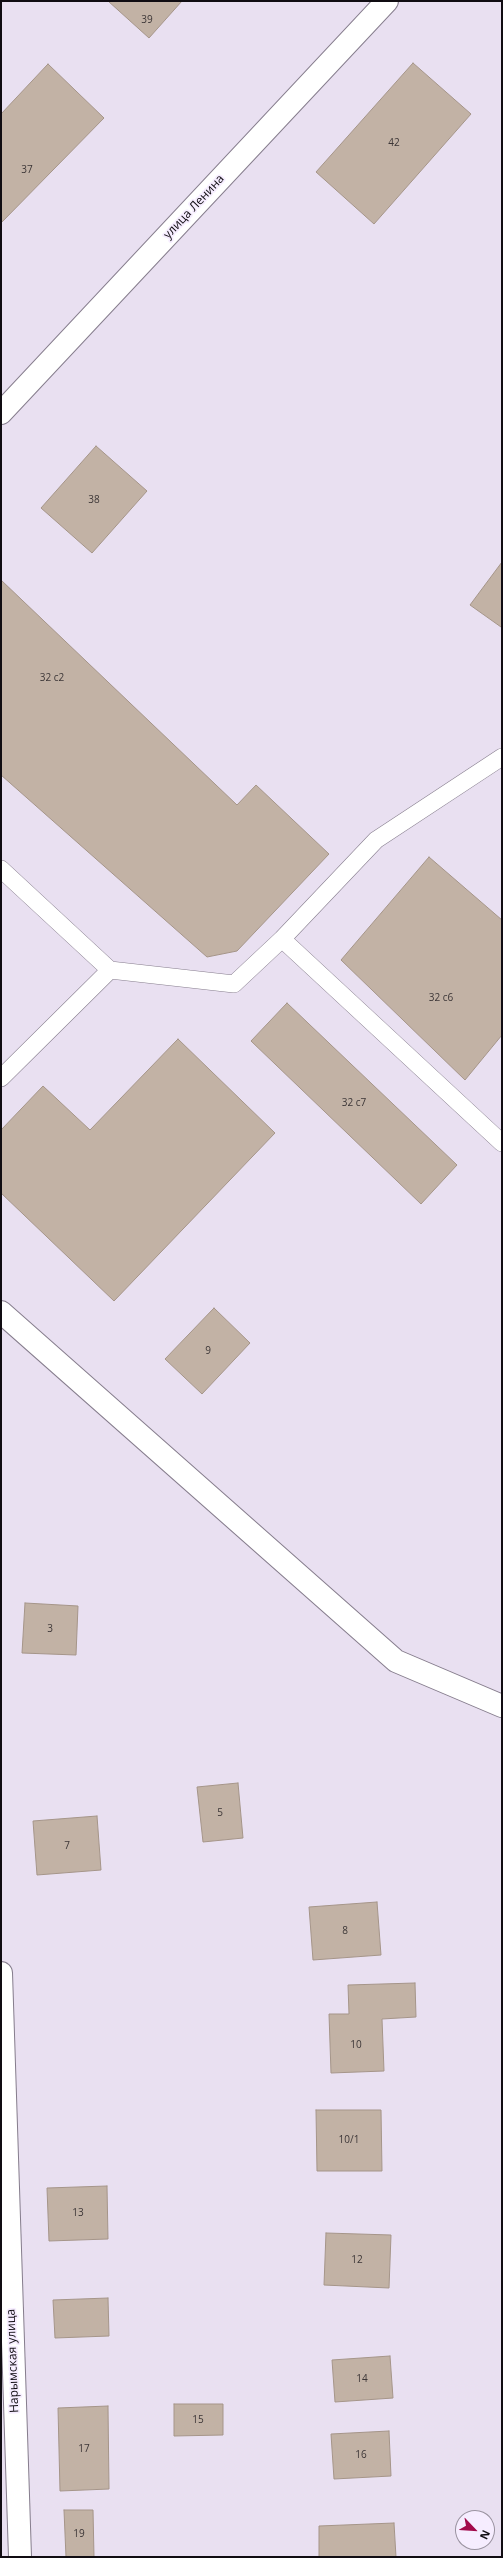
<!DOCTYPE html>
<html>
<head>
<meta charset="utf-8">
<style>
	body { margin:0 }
	#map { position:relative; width:503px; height:2558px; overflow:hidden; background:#e9e0f1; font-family:"Open Sans",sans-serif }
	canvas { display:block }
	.frame { position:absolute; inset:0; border:2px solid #100c12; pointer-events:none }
	.north { position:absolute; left:455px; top:2510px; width:40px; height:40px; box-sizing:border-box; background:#f6edff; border:1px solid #9a93a0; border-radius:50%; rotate:115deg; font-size:11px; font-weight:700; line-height:16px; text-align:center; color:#100c12 }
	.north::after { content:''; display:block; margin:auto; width:14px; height:18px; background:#a20a4b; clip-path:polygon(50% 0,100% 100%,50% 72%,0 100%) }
</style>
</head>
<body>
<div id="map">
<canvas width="503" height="2558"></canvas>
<div class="frame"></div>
<div class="north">N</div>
</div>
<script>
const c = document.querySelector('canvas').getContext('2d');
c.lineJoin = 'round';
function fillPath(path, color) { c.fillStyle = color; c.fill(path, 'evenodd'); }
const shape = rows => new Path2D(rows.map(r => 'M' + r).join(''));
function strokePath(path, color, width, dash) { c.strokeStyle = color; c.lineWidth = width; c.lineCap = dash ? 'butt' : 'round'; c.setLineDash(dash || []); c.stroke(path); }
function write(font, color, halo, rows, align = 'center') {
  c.font = font + ' "Open Sans",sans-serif'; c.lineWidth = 3.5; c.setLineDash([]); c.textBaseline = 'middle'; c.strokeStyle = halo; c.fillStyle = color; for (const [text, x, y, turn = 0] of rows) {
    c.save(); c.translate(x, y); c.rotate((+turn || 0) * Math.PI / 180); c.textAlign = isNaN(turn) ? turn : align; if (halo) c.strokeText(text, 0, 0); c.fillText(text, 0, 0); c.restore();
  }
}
const building = shape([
	[108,1,182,1,149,38,108,1],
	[413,63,471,114,374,224,316,172,413,63],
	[48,64,104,118,1,223,1,114,48,64],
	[96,446,147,491,92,553,41,508,96,446],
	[502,562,502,625,501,627,470,605,502,562],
	[1,580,237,805,256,785,329,854,237,951,207,957,1,775,1,580],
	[429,857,502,920,502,1035,465,1080,341,960,429,857],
	[287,1003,457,1165,421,1204,251,1041,287,1003],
	[178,1039,275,1133,114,1301,1,1193,1,1130,43,1086,90,1130,178,1039],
	[214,1308,250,1343,202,1394,165,1359,214,1308],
	[25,1603,78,1606,76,1655,22,1653,25,1603],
	[238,1783,243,1838,203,1842,197,1787,238,1783],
	[97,1816,101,1870,37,1875,33,1821,97,1816],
	[377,1902,381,1955,313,1960,309,1907,377,1902],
	[415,1983,416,2017,382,2019,384,2071,331,2073,329,2014,349,2014,348,1985,415,1983],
	[316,2110,381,2110,382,2171,317,2171,316,2110],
	[107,2186,108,2239,49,2241,47,2188,107,2186],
	[326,2233,391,2235,389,2288,324,2285,326,2233],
	[108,2298,109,2336,55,2338,53,2300,108,2298],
	[390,2356,393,2398,335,2402,332,2360,390,2356],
	[174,2404,223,2404,223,2435,174,2436,174,2404],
	[108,2406,109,2489,60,2491,58,2408,108,2406],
	[389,2431,391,2476,334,2479,331,2434,389,2431],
	[64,2510,93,2510,94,2557,66,2557,64,2510],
	[394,2523,396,2557,319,2557,319,2526,394,2523]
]);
fillPath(building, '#c2b2a5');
strokePath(building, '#a59589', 1);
const lane = shape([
	[1,869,110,970,1,1078],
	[282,939,502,1143],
	[110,970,234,984,282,939,376,840,502,757]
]);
const street = shape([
	[1,1973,20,2557]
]);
const secondary = shape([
	[1,413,387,1],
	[1,1312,396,1661,502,1706]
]);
strokePath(lane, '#867d8d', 18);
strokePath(street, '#867d8d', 24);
strokePath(secondary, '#867d8d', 24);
strokePath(lane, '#fff', 17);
strokePath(street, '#fff', 22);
strokePath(secondary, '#fff', 22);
write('10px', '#3c3637', null, [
	["39",147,20],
	["42",394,143],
	["37",27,170],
	["38",94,500],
	["32 с2",52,678],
	["32 с6",441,998],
	["32 с7",354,1103],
	["9",208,1351],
	["3",50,1629],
	["5",220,1813],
	["7",67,1846],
	["8",345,1931],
	["10",356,2045],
	["10/1",349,2140],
	["13",78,2213],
	["12",357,2260],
	["14",362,2379],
	["15",198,2420],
	["17",84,2449],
	["16",361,2455],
	["19",79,2534]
]);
write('12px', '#100c12', '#f6edff', [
	["улица Ленина",194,207,-47],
	["Нарымская улица",13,2361,-92]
]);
</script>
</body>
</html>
